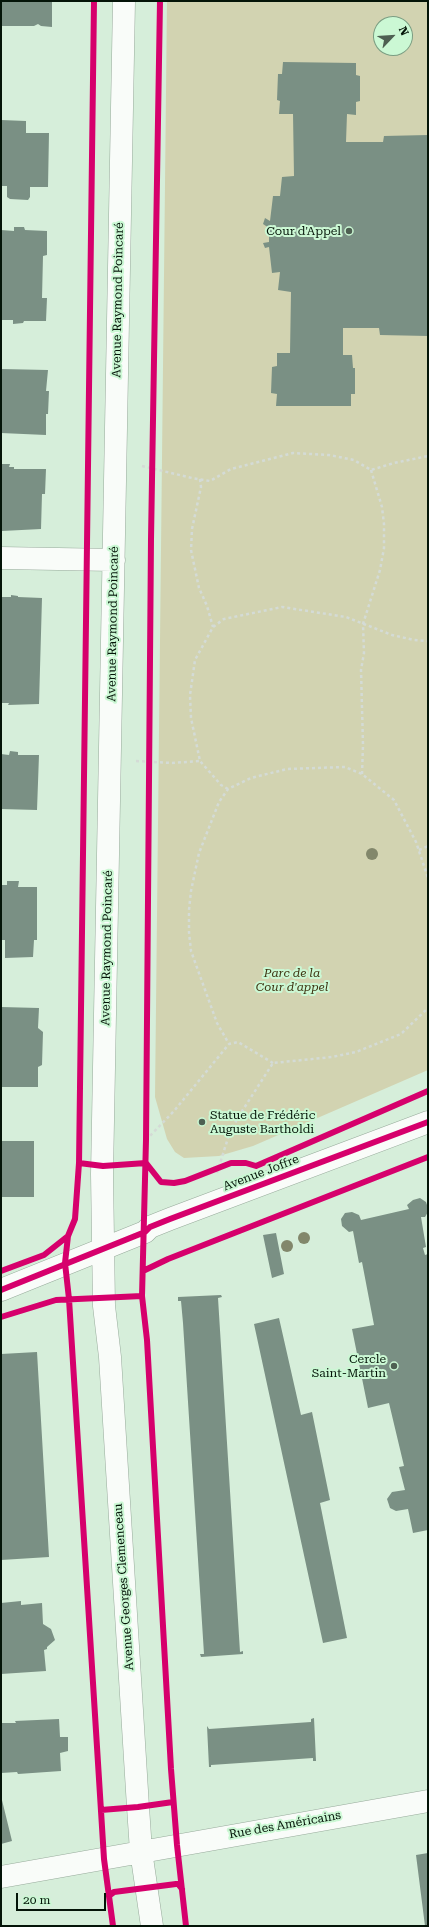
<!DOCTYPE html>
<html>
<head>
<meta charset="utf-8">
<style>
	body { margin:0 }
	#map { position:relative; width:429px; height:1927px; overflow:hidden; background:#d6eeda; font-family:"Roboto Serif",serif }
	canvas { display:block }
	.frame { position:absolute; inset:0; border:2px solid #041408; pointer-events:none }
	.north { position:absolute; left:373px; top:16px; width:40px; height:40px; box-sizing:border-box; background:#cbf8d4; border:1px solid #7b9d82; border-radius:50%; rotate:65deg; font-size:11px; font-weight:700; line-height:16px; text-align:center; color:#041408 }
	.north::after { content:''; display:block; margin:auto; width:14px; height:18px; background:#4e6052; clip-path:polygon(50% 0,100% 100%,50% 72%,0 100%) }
	.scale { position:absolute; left:16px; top:1893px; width:90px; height:18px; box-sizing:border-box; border:2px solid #041408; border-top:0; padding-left:5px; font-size:12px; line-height:14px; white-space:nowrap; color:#041408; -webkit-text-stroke:3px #cbf8d4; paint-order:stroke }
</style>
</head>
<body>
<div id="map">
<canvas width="429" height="1927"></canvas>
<div class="frame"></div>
<div class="north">N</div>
<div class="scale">20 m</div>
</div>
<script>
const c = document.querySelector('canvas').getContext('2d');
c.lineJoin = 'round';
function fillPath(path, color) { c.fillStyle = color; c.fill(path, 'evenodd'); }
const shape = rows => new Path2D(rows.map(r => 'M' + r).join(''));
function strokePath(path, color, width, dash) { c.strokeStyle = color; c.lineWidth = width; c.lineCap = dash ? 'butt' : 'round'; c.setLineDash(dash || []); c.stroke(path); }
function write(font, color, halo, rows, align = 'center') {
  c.font = font + ' "Roboto Serif",serif'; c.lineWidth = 4; c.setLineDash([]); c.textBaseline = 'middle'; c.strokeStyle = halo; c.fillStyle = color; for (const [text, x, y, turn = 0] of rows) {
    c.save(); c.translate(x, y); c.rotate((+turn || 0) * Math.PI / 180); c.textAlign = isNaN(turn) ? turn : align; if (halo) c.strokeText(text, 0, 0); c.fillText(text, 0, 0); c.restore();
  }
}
fillPath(shape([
	[167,1,428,1,428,1070,253,1146,219,1156,184,1158,175,1152,167,1139,155,1097],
	[381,24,405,24,405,48,381,48]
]), '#d2d3b1');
fillPath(shape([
	[1,1,52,1,52,27,41,26,38,24,34,26,1,26],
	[283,62,356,63,356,75,360,76,360,101,356,102,356,115,347,114,346,142,383,142,384,136,428,135,428,336,380,335,379,328,343,328,343,355,352,355,353,368,355,368,355,394,351,394,351,406,276,406,277,394,271,393,272,367,277,366,277,353,290,353,291,292,278,290,280,272,272,273,269,247,265,248,263,243,269,242,269,228,263,224,265,218,270,221,273,196,280,196,282,177,294,176,293,114,279,114,280,101,277,100,278,74,282,74],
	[1,120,26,121,26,133,49,133,48,187,30,187,30,197,28,200,10,199,7,197,7,186,1,186],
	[14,227,24,227,25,230,47,231,47,255,43,256,42,298,47,298,46,321,24,321,23,323,13,324,13,320,1,320,1,230,14,231],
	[1,369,48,370,46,391,49,391,48,414,46,414,46,435,1,433],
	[1,464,10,464,9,467,14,467,14,469,46,469,45,494,42,494,41,529,2,531],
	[11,595,18,596,18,597,42,598,39,704,8,705,9,703,1,703,1,597,11,597],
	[10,751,18,752,18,755,39,755,37,810,1,809,1,754,9,755],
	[7,881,19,881,18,887,37,887,37,940,34,940,33,957,5,958,5,940,1,940,1,885,7,885],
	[1,1007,39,1008,38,1028,43,1032,42,1065,38,1067,38,1087,1,1087],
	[1,1141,34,1141,34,1197,1,1197],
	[420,1198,426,1202,428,1208,428,1212,425,1217,421,1217,426,1247,423,1248,425,1255,428,1254,428,1530,413,1533,408,1509,396,1511,390,1508,387,1499,392,1492,405,1490,399,1467,404,1466,389,1403,368,1408,352,1329,374,1325,362,1262,359,1263,353,1231,349,1232,342,1226,341,1219,345,1213,352,1212,359,1215,361,1220,409,1209,407,1205,413,1200],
	[276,1233,284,1274,272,1278,263,1235],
	[221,1295,222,1297,218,1298,240,1652,243,1651,243,1654,201,1657,200,1654,204,1654,183,1323,181,1301,178,1301,178,1297],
	[279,1318,301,1415,312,1412,330,1500,320,1503,347,1638,323,1643,254,1324],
	[37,1352,49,1557,1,1560,1,1354],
	[21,1601,21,1605,42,1603,43,1624,51,1629,55,1640,47,1647,47,1649,44,1650,46,1671,1,1674,1,1603],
	[314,1718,316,1761,313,1761,313,1758,211,1765,211,1767,209,1767,207,1726,209,1729,311,1722,311,1719],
	[59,1719,60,1737,68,1737,68,1751,60,1753,61,1771,18,1774,17,1772,1,1773,1,1723,16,1723,15,1721],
	[1,1796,12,1841,1,1844],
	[428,1853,428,1926,425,1926,416,1855]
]), '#7a9084');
const minor = shape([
	[124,1,102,1174,104,1306,110,1357,138,1807,141,1851,152,1926],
	[1,558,114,560],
	[1,1290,145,1232,150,1227,170,1219,428,1122],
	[1,1877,428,1801]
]);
strokePath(minor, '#97aa9b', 23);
strokePath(shape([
	[142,466,192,478,210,481,231,469,293,453,329,455,354,460,371,470,394,463,428,456],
	[200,479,201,487,192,529,191,550,199,588,207,606,213,627],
	[136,761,172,763,200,761],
	[362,774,363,745,361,670,364,653,363,624,380,570,384,548,384,524,382,507,371,470],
	[228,789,221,785,200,761,191,718,190,695,195,660,213,627,224,619,282,607,346,617,392,635,414,640,428,641],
	[419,850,428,846],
	[273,1063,238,1042,229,1044,217,1023,191,951,189,932,189,910,191,891,199,853,219,802,228,789,251,778,287,769,345,767,362,774,394,800,416,842,428,878],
	[146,1140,174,1111,229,1044],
	[217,1173,228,1138,237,1119,273,1063,332,1057,356,1052,401,1034,428,1008]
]), '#d4dbd6', 2.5, [3, 3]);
strokePath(minor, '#f9fcf9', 22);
strokePath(shape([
	[94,1,79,1163,75,1219,68,1236,65,1263,69,1299,104,1859,113,1926],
	[160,1,151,539,146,1140,142,1296,147,1340,171,1769,177,1845,186,1926],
	[79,1163,103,1166,146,1163],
	[146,1163,161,1182,174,1183,185,1181,231,1163,246,1163,256,1166,428,1091],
	[1,1271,44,1255,68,1236],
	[143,1271,168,1259,428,1157],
	[1,1290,145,1232,150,1227,170,1219,428,1122],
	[1,1317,56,1300,142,1296],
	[101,1810,138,1807,173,1802],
	[110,1895,114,1892,176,1884,178,1884,182,1889]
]), '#d6006c', 6);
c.fillStyle = '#82876b';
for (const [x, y] of [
	[372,854],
	[304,1238],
	[287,1246]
]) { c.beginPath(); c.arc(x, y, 6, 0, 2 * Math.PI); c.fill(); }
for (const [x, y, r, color] of [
	[349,231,4,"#4e6052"],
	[202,1122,4,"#4e6052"],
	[394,1366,4,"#4e6052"]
]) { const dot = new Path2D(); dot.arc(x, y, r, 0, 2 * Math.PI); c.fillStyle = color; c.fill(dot); strokePath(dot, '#cbf8d4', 1.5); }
write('12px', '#041408', '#cbf8d4', [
	["Cour d'Appel",341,231],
	["Statue de Frédéric",210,1115,"left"],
	["Auguste Bartholdi",210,1129,"left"],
	["Cercle",386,1359],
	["Saint-Martin",386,1373]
], 'right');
write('12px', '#041408', '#cbf8d4', [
	["Avenue Raymond Poincaré",118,300,-89],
	["Avenue Raymond Poincaré",113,624,-89],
	["Avenue Raymond Poincaré",107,948,-89],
	["Avenue Joffre",261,1173,-21],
	["Avenue Georges Clemenceau",124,1587,-94],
	["Rue des Américains",285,1825,-10]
]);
write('italic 12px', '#3e3311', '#cbf8d4', [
	["Parc de la",292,973],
	["Cour d'appel",292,987]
]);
</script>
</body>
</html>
